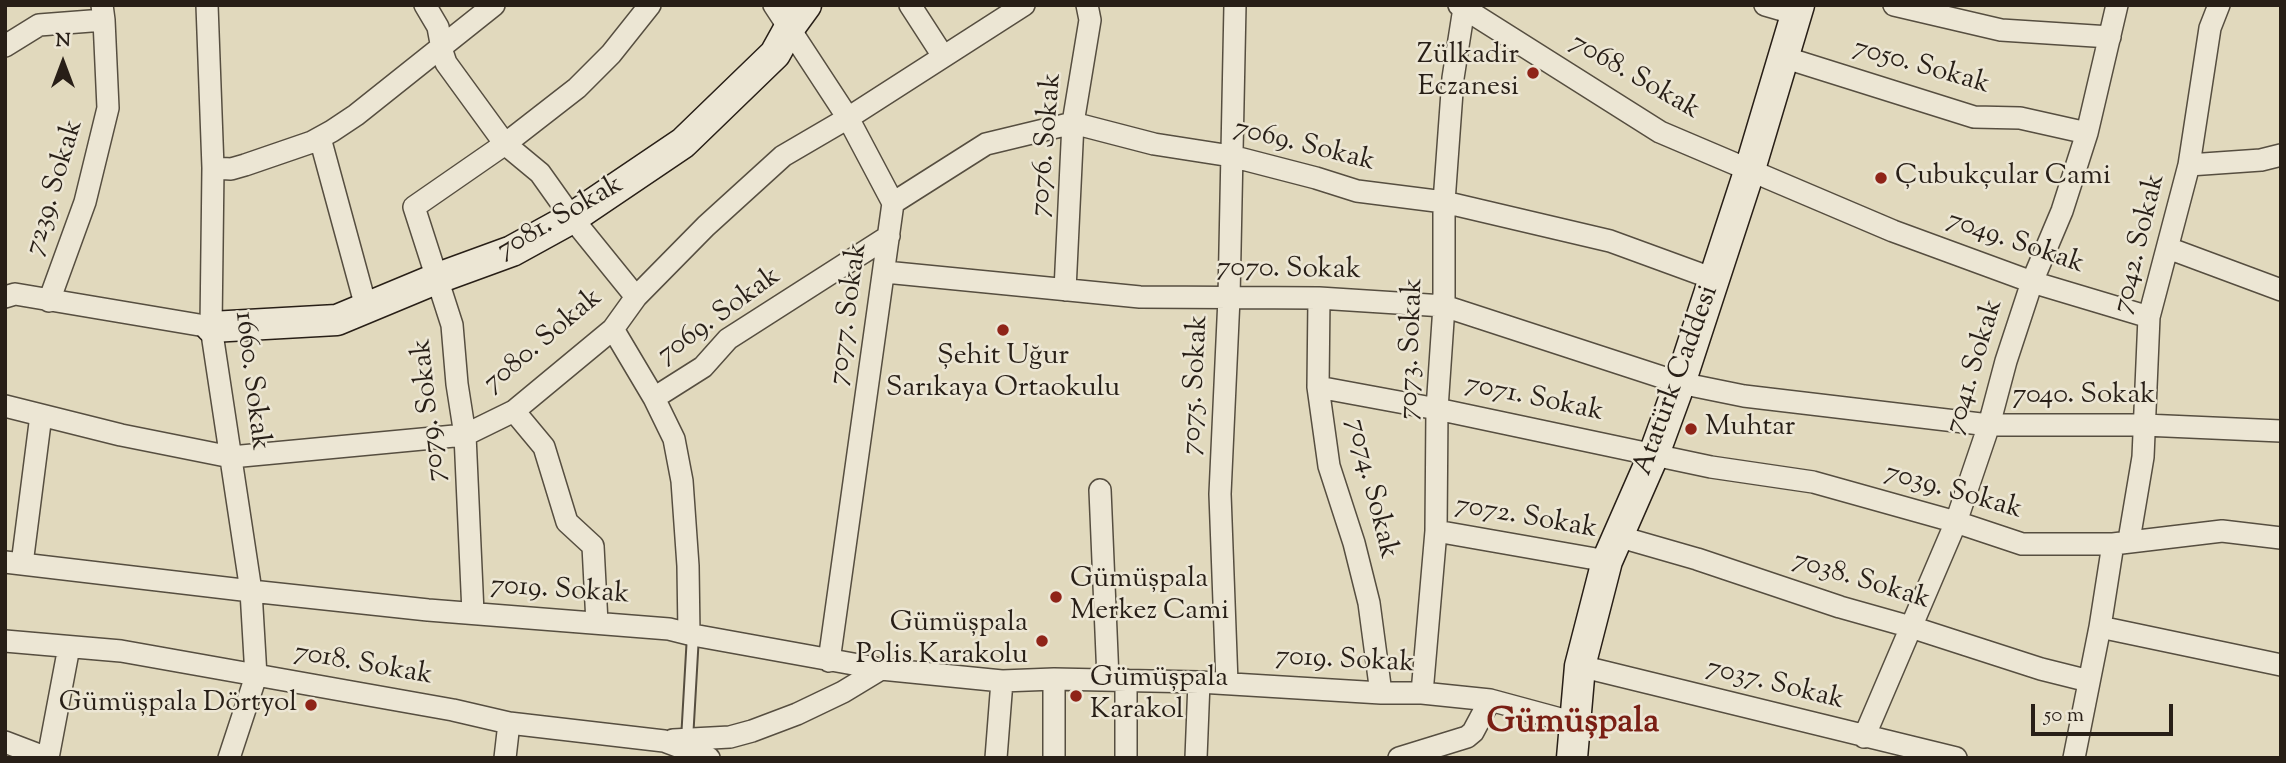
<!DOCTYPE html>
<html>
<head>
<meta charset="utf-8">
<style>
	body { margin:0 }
	#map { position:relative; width:2286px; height:763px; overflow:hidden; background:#e1d9bd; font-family:"Sorts Mill Goudy",serif }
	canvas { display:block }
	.frame { position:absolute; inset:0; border:7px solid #281f17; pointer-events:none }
	.north { position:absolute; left:28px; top:28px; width:70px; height:70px; -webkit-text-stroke:5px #ece6d4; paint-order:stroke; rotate:0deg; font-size:19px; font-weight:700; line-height:28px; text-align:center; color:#281f17 }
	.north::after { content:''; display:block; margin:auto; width:24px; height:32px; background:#281f17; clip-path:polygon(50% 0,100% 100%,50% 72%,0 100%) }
	.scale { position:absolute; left:2031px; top:704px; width:142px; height:32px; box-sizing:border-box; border:4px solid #281f17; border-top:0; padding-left:9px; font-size:21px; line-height:24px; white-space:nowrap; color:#281f17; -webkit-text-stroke:5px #ece6d4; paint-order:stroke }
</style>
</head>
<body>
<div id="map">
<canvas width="2286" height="763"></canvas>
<div class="frame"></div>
<div class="north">N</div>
<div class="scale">50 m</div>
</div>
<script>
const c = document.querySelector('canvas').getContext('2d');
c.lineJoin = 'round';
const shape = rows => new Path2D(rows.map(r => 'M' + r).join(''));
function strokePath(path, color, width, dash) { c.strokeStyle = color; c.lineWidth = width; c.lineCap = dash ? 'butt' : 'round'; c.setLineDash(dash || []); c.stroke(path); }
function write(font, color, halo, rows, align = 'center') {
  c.font = font + ' "Sorts Mill Goudy",serif'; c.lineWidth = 5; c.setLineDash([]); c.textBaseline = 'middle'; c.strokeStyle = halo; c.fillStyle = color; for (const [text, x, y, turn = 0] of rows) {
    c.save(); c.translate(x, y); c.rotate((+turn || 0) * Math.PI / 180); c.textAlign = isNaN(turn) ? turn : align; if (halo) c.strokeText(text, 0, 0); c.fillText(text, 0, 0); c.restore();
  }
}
const lane = shape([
	[687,740,693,635]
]);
const street = shape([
	[207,5,213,168,211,327,251,591,256,676,229,758],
	[425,5,438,27,443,54,446,63,505,144,540,173,572,218,636,297],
	[774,5,848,118,893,203,829,661],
	[910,5,943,56],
	[1459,5,1660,132,1893,231,2032,282,2149,317],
	[1765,5,1796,14],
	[1894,5,2001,30,2110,37],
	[5,46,39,25,104,20],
	[1783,57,1974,117,2020,118,2087,133],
	[320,138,366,307],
	[2189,165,2261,160,2281,155],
	[213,168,231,169,245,165,312,142,332,131,356,115,494,5],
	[893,203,986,144,1073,123,1154,144,1231,156,1316,178,1357,191,1444,202,1610,241,1714,279],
	[2168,248,2281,290],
	[885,272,1140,297,1319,298,1444,306,1680,383,1744,396,1989,425,2144,425,2281,431],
	[1065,290,1073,123,1090,20,1087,5],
	[5,297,15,294,211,327],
	[1319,298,1318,387,1329,466,1354,543,1369,603,1381,693],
	[49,301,85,202,108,108,104,20,102,5],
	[613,329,654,398,674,439,682,481,688,566,689,634],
	[1318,387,1437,409,1711,467,1813,482,1956,522,2022,544,2113,544,2222,531,2281,538],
	[654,398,703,367,728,339,889,236],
	[5,406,121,435,231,457,465,435,514,411,613,329,636,297,706,226,783,156,848,118,1024,5],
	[514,411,544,447,567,522,593,546,597,623],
	[1100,490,1108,679],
	[1436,531,1607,561],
	[1617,536,1697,559,1840,607,1911,627,2041,669,2089,681],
	[2129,540,2143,457,2149,317,2189,165,2210,28,2219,5],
	[5,562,251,591,428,610,669,629,693,635,881,669,1002,681,1054,679,1199,682,1381,693,1422,693,1490,700,1575,723],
	[22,564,41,415],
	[473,613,465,435,457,384,452,325,414,207,505,144,577,88,611,54,650,5],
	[2100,627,2281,665],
	[5,641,121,651,453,710,509,723,664,741,709,758],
	[1580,666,1956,758],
	[1054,679,1054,758],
	[1227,683,1220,494,1229,298,1235,5],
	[1422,693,1436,531,1437,409,1444,306,1444,202,1453,78,1464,8],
	[1864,737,1956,522,1989,425,2006,361,2032,282,2062,211,2087,133,2117,5],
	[673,740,730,737,752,731,797,714,843,692,881,669],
	[5,742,47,758],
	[48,758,69,647],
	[505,758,509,723],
	[996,758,1002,681],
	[1126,758,1126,680],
	[1196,758,1199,682],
	[1399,758,1467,737,1473,732,1490,700],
	[2074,758,2100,627,2113,544]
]);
const secondary = shape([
	[211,327,337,320,438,278,512,251,572,218,683,143,775,54,790,27,806,5],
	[1572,758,1580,666,1607,561,1654,454,1680,383,1750,169,1799,5]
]);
strokePath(lane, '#564e40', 14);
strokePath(street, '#564e40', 24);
strokePath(secondary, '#281f17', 33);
strokePath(lane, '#ece6d4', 10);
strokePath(street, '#ece6d4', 21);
strokePath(secondary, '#ece6d4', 30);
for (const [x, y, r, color] of [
	[1533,73,7,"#8f2418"],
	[1881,178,7,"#8f2418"],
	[1003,330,7,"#8f2418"],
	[1691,429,7,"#8f2418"],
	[1056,597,7,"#8f2418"],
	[1042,641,7,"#8f2418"],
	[1076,696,7,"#8f2418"],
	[311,705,7,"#8f2418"]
]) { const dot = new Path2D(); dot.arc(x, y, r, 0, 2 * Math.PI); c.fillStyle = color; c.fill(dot); strokePath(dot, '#ece6d4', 2.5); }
write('28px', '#281f17', '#ece6d4', [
	["Zülkadir",1519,57,"right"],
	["Eczanesi",1519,89,"right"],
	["Çubukçular Cami",1895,178],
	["Şehit Uğur",1003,358,"center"],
	["Sarıkaya Ortaokulu",1003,390,"center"],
	["Muhtar",1705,429],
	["Gümüşpala",1070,581],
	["Merkez Cami",1070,613],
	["Gümüşpala",1028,625,"right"],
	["Polis Karakolu",1028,657,"right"],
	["Gümüşpala",1090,680],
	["Karakol",1090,712],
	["Gümüşpala Dörtyol",297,705,"right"]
], 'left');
write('28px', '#281f17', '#ece6d4', [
	["7050. Sokak",1921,68,16],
	["7068. Sokak",1634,78,30],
	["7076. Sokak",1048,145,-85],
	["7069. Sokak",1304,147,14],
	["7239. Sokak",56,188,-73],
	["7081. Sokak",561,219,-30],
	["7049. Sokak",2015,244,19],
	["7042. Sokak",2141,244,-76],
	["7070. Sokak",1289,271,1],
	["7077. Sokak",850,314,-82],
	["7069. Sokak",720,317,-36],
	["7080. Sokak",544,342,-40],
	["7073. Sokak",1413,349,-88],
	["7041. Sokak",1976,367,-73],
	["1660. Sokak",250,381,83],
	["Atatürk Caddesi",1678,381,-70],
	["7075. Sokak",1197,385,-87],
	["7040. Sokak",2084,397],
	["7071. Sokak",1534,400,12],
	["7079. Sokak",431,410,-96],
	["7074. Sokak",1370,489,76],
	["7039. Sokak",1953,493,16],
	["7072. Sokak",1526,519,10],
	["7038. Sokak",1861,582,17],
	["7019. Sokak",560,592,4],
	["7019. Sokak",1345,662,3],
	["7018. Sokak",363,666,10],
	["7037. Sokak",1775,686,14]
]);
write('bold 35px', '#7a1f14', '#ece6d4', [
	["Gümüşpala",1573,725]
]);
</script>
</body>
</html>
